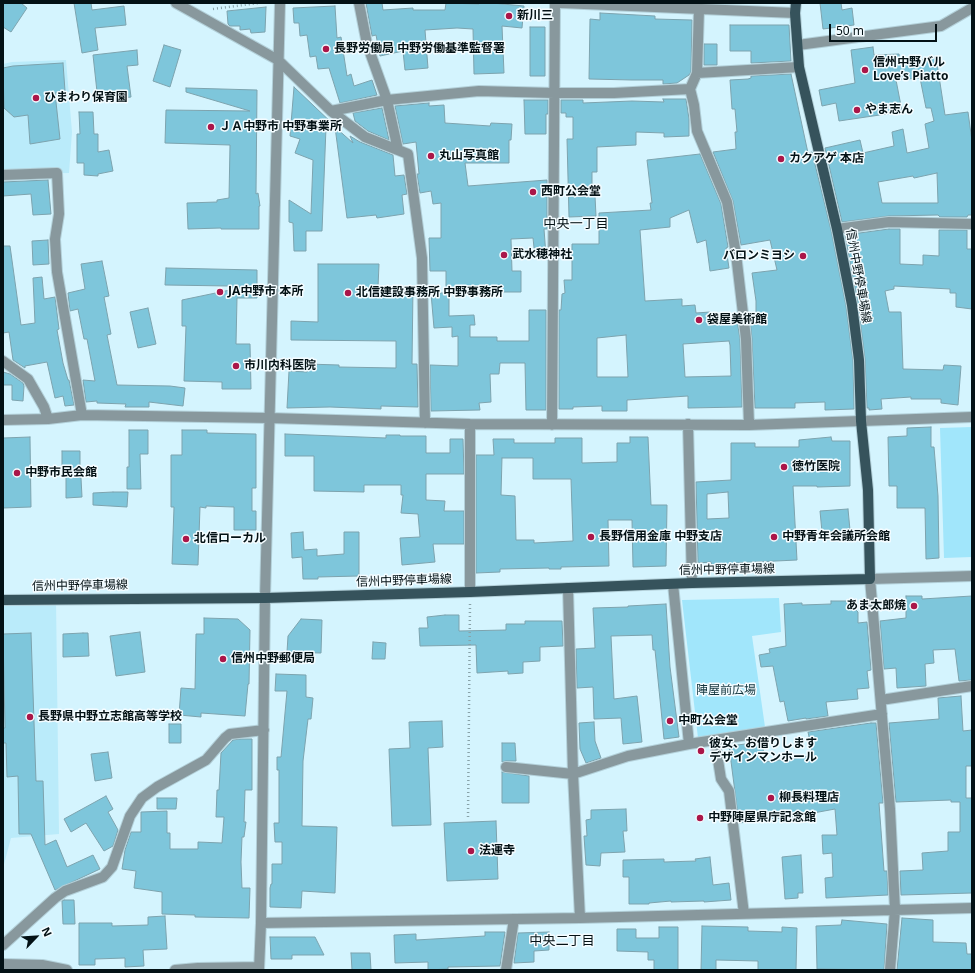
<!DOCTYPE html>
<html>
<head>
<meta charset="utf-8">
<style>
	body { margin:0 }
	#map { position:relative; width:975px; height:973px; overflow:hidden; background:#d4f4fe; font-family:"Noto Sans",sans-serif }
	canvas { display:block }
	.frame { position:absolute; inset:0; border:4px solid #031115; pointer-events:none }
	.north { position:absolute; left:16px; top:917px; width:40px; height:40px; -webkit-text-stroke:3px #f4fcff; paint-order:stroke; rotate:65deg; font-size:11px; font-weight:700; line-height:16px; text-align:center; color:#031115 }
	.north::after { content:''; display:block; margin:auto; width:14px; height:18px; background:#031115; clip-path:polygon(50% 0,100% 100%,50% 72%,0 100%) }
	.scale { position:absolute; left:829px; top:24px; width:108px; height:18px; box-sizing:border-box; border:2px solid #031115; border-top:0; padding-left:5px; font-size:12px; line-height:14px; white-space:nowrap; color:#031115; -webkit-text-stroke:3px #f4fcff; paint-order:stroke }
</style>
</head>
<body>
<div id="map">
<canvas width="975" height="973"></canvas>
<div class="frame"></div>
<div class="north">N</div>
<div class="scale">50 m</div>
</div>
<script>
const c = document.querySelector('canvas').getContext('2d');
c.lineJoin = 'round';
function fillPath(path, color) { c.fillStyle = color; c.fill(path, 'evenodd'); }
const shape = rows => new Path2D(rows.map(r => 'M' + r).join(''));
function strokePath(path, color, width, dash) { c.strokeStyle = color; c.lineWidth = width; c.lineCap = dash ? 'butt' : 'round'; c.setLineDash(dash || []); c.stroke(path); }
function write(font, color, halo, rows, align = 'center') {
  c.font = font + ' "Noto Sans","Noto Sans JP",sans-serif'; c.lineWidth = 3; c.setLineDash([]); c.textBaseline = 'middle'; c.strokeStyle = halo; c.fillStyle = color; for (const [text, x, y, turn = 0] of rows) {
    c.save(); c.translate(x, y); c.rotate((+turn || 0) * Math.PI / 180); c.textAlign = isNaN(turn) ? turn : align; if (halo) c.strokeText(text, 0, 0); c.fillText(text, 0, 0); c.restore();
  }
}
fillPath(shape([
	[66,60,72,132,69,173,3,175,3,64,12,62],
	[56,599,59,834,11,838,3,868,3,600]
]), '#baebfa');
fillPath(shape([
	[972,427,972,557,944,558,940,428],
	[779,598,781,632,752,636,765,727,698,738,682,600]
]), '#a1e6fb');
const building = shape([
	[3,3,21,3,27,8,11,32,3,27,3,3],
	[74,3,91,3,92,10,124,6,126,25,95,28,98,50,82,53,74,3],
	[366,3,382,3,383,10,413,8,413,10,445,10,446,3,479,4,479,3,492,3,524,6,522,28,502,26,504,73,474,74,473,29,457,28,425,30,428,68,405,70,403,51,380,56,376,35,372,36,366,3],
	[820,3,841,3,842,10,852,8,854,25,823,29,820,3],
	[335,6,337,38,341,37,347,76,351,74,354,86,372,80,377,95,340,103,329,68,318,69,316,56,310,57,307,35,300,36,299,23,294,23,293,8,335,6],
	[266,7,265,32,251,33,250,29,240,30,240,26,230,26,228,24,227,11,266,7],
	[600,13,655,16,655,19,692,20,691,72,689,75,677,83,663,84,663,80,632,80,589,79,590,19,600,20,600,13],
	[730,25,789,25,791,61,751,63,751,51,730,51,730,25],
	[530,27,545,27,545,76,530,76,530,27],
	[704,44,717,44,717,65,704,65,704,44],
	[164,45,181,50,170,87,153,81,164,45],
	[873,47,874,55,899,54,900,64,936,57,945,115,968,112,972,141,972,215,968,215,967,217,940,217,938,215,889,216,842,222,825,148,860,140,863,153,894,146,892,132,903,129,907,153,929,148,925,124,934,121,931,108,926,108,920,78,896,80,902,111,900,112,839,121,836,103,822,106,819,90,855,83,851,50,873,47],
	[937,173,938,203,882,203,878,182,913,176,914,178,937,173],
	[137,50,138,65,127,66,131,97,98,101,93,55,137,50],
	[63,63,65,91,55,93,60,139,30,144,28,115,14,117,4,108,3,68,13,66,63,63],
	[791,74,808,153,812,152,831,230,846,306,853,361,854,409,825,410,825,402,795,403,795,408,755,408,752,339,750,319,756,318,756,301,752,273,777,270,770,240,741,245,733,201,713,152,736,149,735,132,737,132,735,109,732,109,730,80,748,79,751,78,751,76,791,74],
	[294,87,335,126,326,127,322,231,306,231,306,251,294,251,293,223,289,222,289,200,311,214,313,160,295,153,300,139,290,136,294,87],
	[186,88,257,90,256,194,258,193,260,206,259,206,259,229,221,229,221,228,188,229,187,203,217,202,217,200,229,198,230,145,165,143,166,110,250,111,186,92,186,88],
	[663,99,686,99,689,119,689,136,664,137,664,133,636,132,636,145,597,147,597,172,592,172,592,196,595,196,596,216,569,217,567,139,573,139,573,117,566,117,566,113,561,113,561,100,583,100,583,103,632,101,664,102,663,99],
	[524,100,548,100,548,114,546,114,546,134,525,134,524,100],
	[429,103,429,106,444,105,445,123,490,126,491,123,512,124,511,140,509,140,509,163,465,163,468,186,547,180,547,229,544,229,546,256,535,257,533,238,511,239,512,271,521,271,521,292,488,292,488,290,446,291,446,271,430,271,429,238,441,238,441,203,433,204,431,191,420,193,417,174,419,174,416,142,403,144,395,106,429,103],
	[382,108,389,140,368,131,355,121,353,113,382,108],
	[79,112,93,112,94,134,98,134,98,152,109,150,113,171,98,174,98,176,84,175,84,163,77,163,77,134,80,134,79,112],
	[335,127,353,143,350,136,360,142,393,155,395,176,404,175,407,194,402,195,404,214,377,218,376,215,347,218,335,127],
	[700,154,721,204,728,247,726,248,729,268,710,271,706,240,697,243,689,210,670,218,670,227,640,230,645,301,682,299,682,306,695,305,696,313,710,312,711,322,737,320,740,339,742,407,688,408,688,396,627,400,627,411,602,411,602,406,573,407,573,409,559,409,559,310,561,310,562,294,565,293,564,280,572,280,572,244,599,244,599,213,651,210,650,203,652,203,647,160,700,154],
	[626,335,628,377,597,377,597,338,626,335],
	[729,341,730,345,731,376,685,377,683,344,729,341],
	[48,180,51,214,33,215,31,194,3,196,3,182,48,180],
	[889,229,900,229,900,264,923,265,923,255,939,256,939,230,967,230,967,249,972,249,972,309,956,307,956,293,950,293,950,289,894,286,894,289,885,291,889,312,901,312,903,369,943,370,944,365,961,366,958,405,941,403,941,399,911,399,911,397,881,399,882,409,869,410,869,408,867,408,865,359,858,304,845,235,889,229],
	[48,240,49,264,33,265,32,241,48,240],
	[3,246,10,246,21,325,35,323,33,278,42,277,44,299,55,297,59,329,57,330,63,363,68,380,69,380,74,405,65,406,63,396,55,398,47,362,25,366,25,368,13,360,9,332,3,333,3,246],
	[102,261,109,296,104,297,111,334,107,335,117,385,170,386,185,388,183,406,149,402,149,407,125,407,126,404,97,403,97,401,86,402,83,380,95,381,87,339,84,339,78,309,70,311,68,293,85,289,81,264,102,261],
	[318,264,379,264,378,287,413,287,412,364,417,364,418,407,381,406,381,409,330,407,287,408,289,371,307,372,307,364,339,365,339,367,396,368,396,341,291,340,291,321,318,322,318,264],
	[166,268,257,270,257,298,237,298,236,344,250,344,251,389,222,389,222,382,184,381,186,326,182,326,182,300,230,290,230,286,165,285,166,268],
	[431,293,449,293,449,316,474,315,475,325,470,325,470,337,497,337,497,341,529,341,529,310,546,310,546,410,526,410,525,363,500,363,499,374,490,374,491,402,479,403,480,410,431,411,430,365,458,366,458,336,452,337,452,327,434,328,431,293],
	[148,308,156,344,138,348,130,312,148,308],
	[3,372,10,374,23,383,24,386,23,401,12,400,12,385,3,385,3,372],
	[931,427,931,447,934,447,938,496,939,558,926,559,925,508,897,508,897,486,889,486,888,437,907,436,907,428,931,427],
	[129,430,148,430,148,454,140,454,141,489,127,489,127,467,129,467,129,430],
	[182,430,207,430,207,433,256,434,256,488,252,488,252,511,256,511,256,530,234,530,234,507,206,506,206,508,200,507,198,565,172,564,174,507,171,507,171,455,182,455,182,430],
	[285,434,386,438,386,435,400,435,400,436,426,436,426,453,450,453,450,439,463,439,464,474,426,474,426,500,445,501,444,511,464,511,464,544,433,544,435,562,402,565,400,538,420,537,418,514,401,513,403,495,401,495,401,485,364,485,364,492,314,491,314,456,285,456,285,434],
	[30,437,31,507,3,508,3,438,30,437],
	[630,437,648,437,651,505,667,505,666,566,633,567,632,520,608,520,609,566,561,567,561,569,549,569,549,568,500,569,500,572,476,573,476,455,494,455,493,439,514,439,514,443,555,443,555,438,582,438,582,463,617,462,617,443,630,443,630,437],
	[502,458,533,458,533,479,571,479,573,541,534,543,534,540,516,540,515,496,501,495,502,458],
	[831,437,832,441,850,441,850,486,817,487,817,486,793,486,797,560,733,563,733,565,712,566,711,562,698,563,696,482,731,480,731,443,755,443,755,447,799,447,799,440,831,437],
	[728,492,729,518,707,519,707,494,728,492],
	[62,451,80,451,80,478,81,478,82,497,66,498,66,472,62,472,62,451],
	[113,492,128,492,127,507,93,505,93,493,113,492],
	[848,509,850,530,822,532,820,511,848,509],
	[303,532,304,550,317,549,317,556,344,554,344,532,359,532,359,576,318,577,318,579,303,579,302,557,292,558,291,533,303,532],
	[906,596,922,596,922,599,972,596,972,680,959,681,955,649,933,650,934,663,925,664,926,686,897,688,896,668,884,669,880,621,906,618,906,596],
	[831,601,847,601,858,612,858,623,867,622,871,670,867,671,869,688,857,689,858,699,826,702,828,716,806,719,806,718,788,721,784,701,780,702,773,666,761,667,759,655,770,653,769,649,786,646,784,604,802,603,802,605,831,604,831,601],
	[666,604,670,667,679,737,664,739,655,650,653,650,652,635,611,636,614,699,637,696,642,742,623,744,621,718,594,719,593,687,577,688,576,649,595,648,593,608,628,607,628,606,666,604],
	[445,615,459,615,459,631,506,630,506,624,525,624,525,621,562,621,563,646,540,647,540,661,523,662,523,673,508,674,508,671,477,673,476,645,420,646,419,628,428,628,427,617,445,615],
	[204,618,238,619,250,630,249,684,248,684,245,716,201,713,201,717,179,715,181,688,195,689,196,634,204,634,204,618],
	[301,619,322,620,321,653,287,652,288,636,301,619],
	[140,632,145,672,116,676,110,636,140,632],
	[31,633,36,781,43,781,45,845,56,840,67,867,93,855,100,869,55,890,31,834,19,834,18,776,7,777,6,743,3,743,3,728,5,728,3,634,31,633],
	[83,633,88,633,89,656,63,657,63,634,83,633],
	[373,642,386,643,385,659,372,659,373,642],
	[276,674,306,675,306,697,313,698,311,719,308,719,303,761,302,826,337,827,335,893,302,891,301,908,270,907,270,888,271,884,272,884,272,864,282,864,282,842,275,842,274,823,279,823,279,770,277,770,277,757,281,757,287,691,275,691,276,674],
	[961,696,963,731,972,730,972,766,966,766,966,798,972,798,972,893,901,895,900,871,923,870,922,853,948,851,948,832,960,832,960,802,951,802,951,800,896,802,889,723,939,719,938,698,961,696],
	[442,721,443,747,428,748,431,825,392,826,389,749,410,748,409,722,442,721],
	[594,722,595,741,601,758,586,763,580,749,579,723,594,722],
	[871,723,876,723,883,803,879,803,884,871,887,871,888,895,826,898,825,878,833,877,832,853,823,854,822,835,837,835,835,809,808,814,808,815,739,823,729,746,762,742,765,762,810,756,810,751,812,751,808,732,871,723],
	[169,724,181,724,181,743,169,743,169,724],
	[240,739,252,739,252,790,245,790,244,822,246,822,244,837,242,837,241,862,242,888,250,888,249,918,195,917,195,915,162,914,162,892,134,888,136,871,122,869,125,850,131,832,141,832,141,812,167,811,167,833,170,833,170,849,198,849,198,842,222,843,224,817,216,817,217,790,219,790,221,753,233,740,240,739],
	[502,743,515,743,516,761,506,761,502,762,502,743],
	[108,752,112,778,95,781,91,754,108,752],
	[502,772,529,776,529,803,502,803,502,772],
	[106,796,113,809,108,812,118,830,113,846,104,851,86,823,71,832,64,819,106,796],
	[157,798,177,798,176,809,157,809,157,798],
	[626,809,627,831,623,831,625,852,601,853,600,866,586,865,584,836,587,836,586,820,591,819,591,810,626,809],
	[496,821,498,879,447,881,444,823,496,821],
	[801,855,803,893,798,893,798,898,785,899,782,857,801,855],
	[710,857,713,885,729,883,731,900,704,902,704,901,671,902,671,901,649,903,649,904,629,904,629,877,623,877,623,860,664,859,664,862,696,861,695,859,710,857],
	[64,900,74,900,75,924,63,924,62,901,64,900],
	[165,916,167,949,143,950,144,966,125,967,125,958,95,959,95,965,79,965,79,923,112,923,112,926,148,925,148,917,165,916],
	[902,918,933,920,933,942,966,943,967,954,972,954,972,970,897,970,902,918],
	[842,920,887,924,884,970,817,969,816,926,841,925,842,920],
	[702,926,748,927,748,931,782,932,782,927,797,928,796,970,758,970,758,961,716,960,716,970,701,970,702,926],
	[659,927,678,927,678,970,654,970,654,960,648,960,648,952,617,951,617,929,636,929,636,938,659,938,659,927],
	[485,932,505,932,500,966,448,967,448,969,428,970,428,962,395,963,394,935,416,934,416,940,485,936,485,932],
	[549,932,549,950,534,951,534,962,514,963,518,933,549,932],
	[270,937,315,937,324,955,292,955,292,959,271,959,270,937],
	[351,953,370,953,371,970,352,970,351,953]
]);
fillPath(building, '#7ec6db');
strokePath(building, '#7da3ae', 1);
const minor = shape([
	[176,3,278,60,331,111,365,137,408,154,422,258,425,423],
	[359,3,367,44,387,100,398,150],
	[561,3,795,13],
	[798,45,941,26,972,8],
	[697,73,699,9],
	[690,89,694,105,697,131,727,202,736,254,746,339,749,425],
	[331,111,387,100,479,91,554,93,614,93,690,89,697,73,799,67],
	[3,175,57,173,59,214,55,239,57,272,82,415],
	[837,229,889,222,972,224],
	[3,361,28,379,44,407,48,419],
	[3,420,48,419,82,415,269,418,470,424,749,425,972,417],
	[470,424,470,592],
	[688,424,692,583],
	[552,425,555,3],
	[673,584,689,744],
	[568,588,573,774,580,918],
	[881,700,972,686],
	[715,741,721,779,729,791,744,914],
	[506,767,573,774,628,756,689,744,882,714],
	[261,923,580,918,972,908],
	[3,945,55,898,65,891,103,877,112,867,130,816,142,798,157,787,206,760,225,738,230,734,264,730],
	[3,964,42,965,67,970],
	[175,970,198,968,259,967],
	[259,970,261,923,265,598,280,3],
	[506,970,514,919],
	[890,970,895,910,890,809,870,579,972,576]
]);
const major = shape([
	[3,600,265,598,470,592,692,583,870,579,868,490,861,421,859,360,852,305,837,229,799,67,795,13,796,3]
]);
strokePath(minor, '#b3d0d9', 12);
strokePath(major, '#b3d0d9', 12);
strokePath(shape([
	[213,9,259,3],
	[468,817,470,604]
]), '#88a2a9', 2.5, [1, 3]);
strokePath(minor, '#88989d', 10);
strokePath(major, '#36535c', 10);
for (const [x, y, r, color] of [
	[509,16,4,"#aa1649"],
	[326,49,4,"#aa1649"],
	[865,70,4,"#aa1649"],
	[36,98,4,"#aa1649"],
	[857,110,4,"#aa1649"],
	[211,127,4,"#aa1649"],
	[431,156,4,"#aa1649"],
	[781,159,4,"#aa1649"],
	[533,192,4,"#aa1649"],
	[504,255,4,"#aa1649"],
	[803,256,4,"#aa1649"],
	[220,292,4,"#aa1649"],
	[348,293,4,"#aa1649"],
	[699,320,4,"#aa1649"],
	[236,366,4,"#aa1649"],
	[784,467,4,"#aa1649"],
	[17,473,4,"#aa1649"],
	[591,537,4,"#aa1649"],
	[774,537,4,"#aa1649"],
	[186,539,4,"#aa1649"],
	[914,606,4,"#aa1649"],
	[223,659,4,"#aa1649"],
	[30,717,4,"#aa1649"],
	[670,721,4,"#aa1649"],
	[701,751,4,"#aa1649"],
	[771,798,4,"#aa1649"],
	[700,818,4,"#aa1649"],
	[471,851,4,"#aa1649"]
]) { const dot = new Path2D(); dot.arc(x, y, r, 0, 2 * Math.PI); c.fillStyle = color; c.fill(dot); strokePath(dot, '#f4fcff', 1.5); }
write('bold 12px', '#031115', '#f4fcff', [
	["新川三",517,16],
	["長野労働局 中野労働基準監督署",334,49],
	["信州中野バル",873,63],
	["Love’s Piatto",873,77],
	["ひまわり保育園",44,98],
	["やま志ん",865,110],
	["ＪＡ中野市 中野事業所",219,127],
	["丸山写真館",439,156],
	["カクアゲ 本店",789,159],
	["西町公会堂",541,192],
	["武水穂神社",512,255],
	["バロンミヨシ",795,256,"right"],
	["JA中野市 本所",228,292],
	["北信建設事務所 中野事務所",356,293],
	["袋屋美術館",707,320],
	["市川内科医院",244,366],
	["徳竹医院",792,467],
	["中野市民会館",25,473],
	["長野信用金庫 中野支店",599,537],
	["中野青年会議所会館",782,537],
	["北信ローカル",194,539],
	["あま太郎焼",906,606,"right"],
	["信州中野郵便局",231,659],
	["長野県中野立志館高等学校",38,717],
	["中町公会堂",678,721],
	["彼女、お借りします",709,744],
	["デザインマンホール",709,758],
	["柳長料理店",779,798],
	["中野陣屋県庁記念館",708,818],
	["法運寺",479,851]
], 'left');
write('12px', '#031115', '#f4fcff', [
	["信州中野停車場線",858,276,80],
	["信州中野停車場線",727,570,-1],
	["信州中野停車場線",404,581,-2],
	["信州中野停車場線",80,586,-1]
]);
write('12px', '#12353e', '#f4fcff', [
	["陣屋前広場",726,691]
]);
write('13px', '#031115', '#f4fcff', [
	["中央一丁目",576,224],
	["中央二丁目",562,941]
]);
</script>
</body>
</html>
